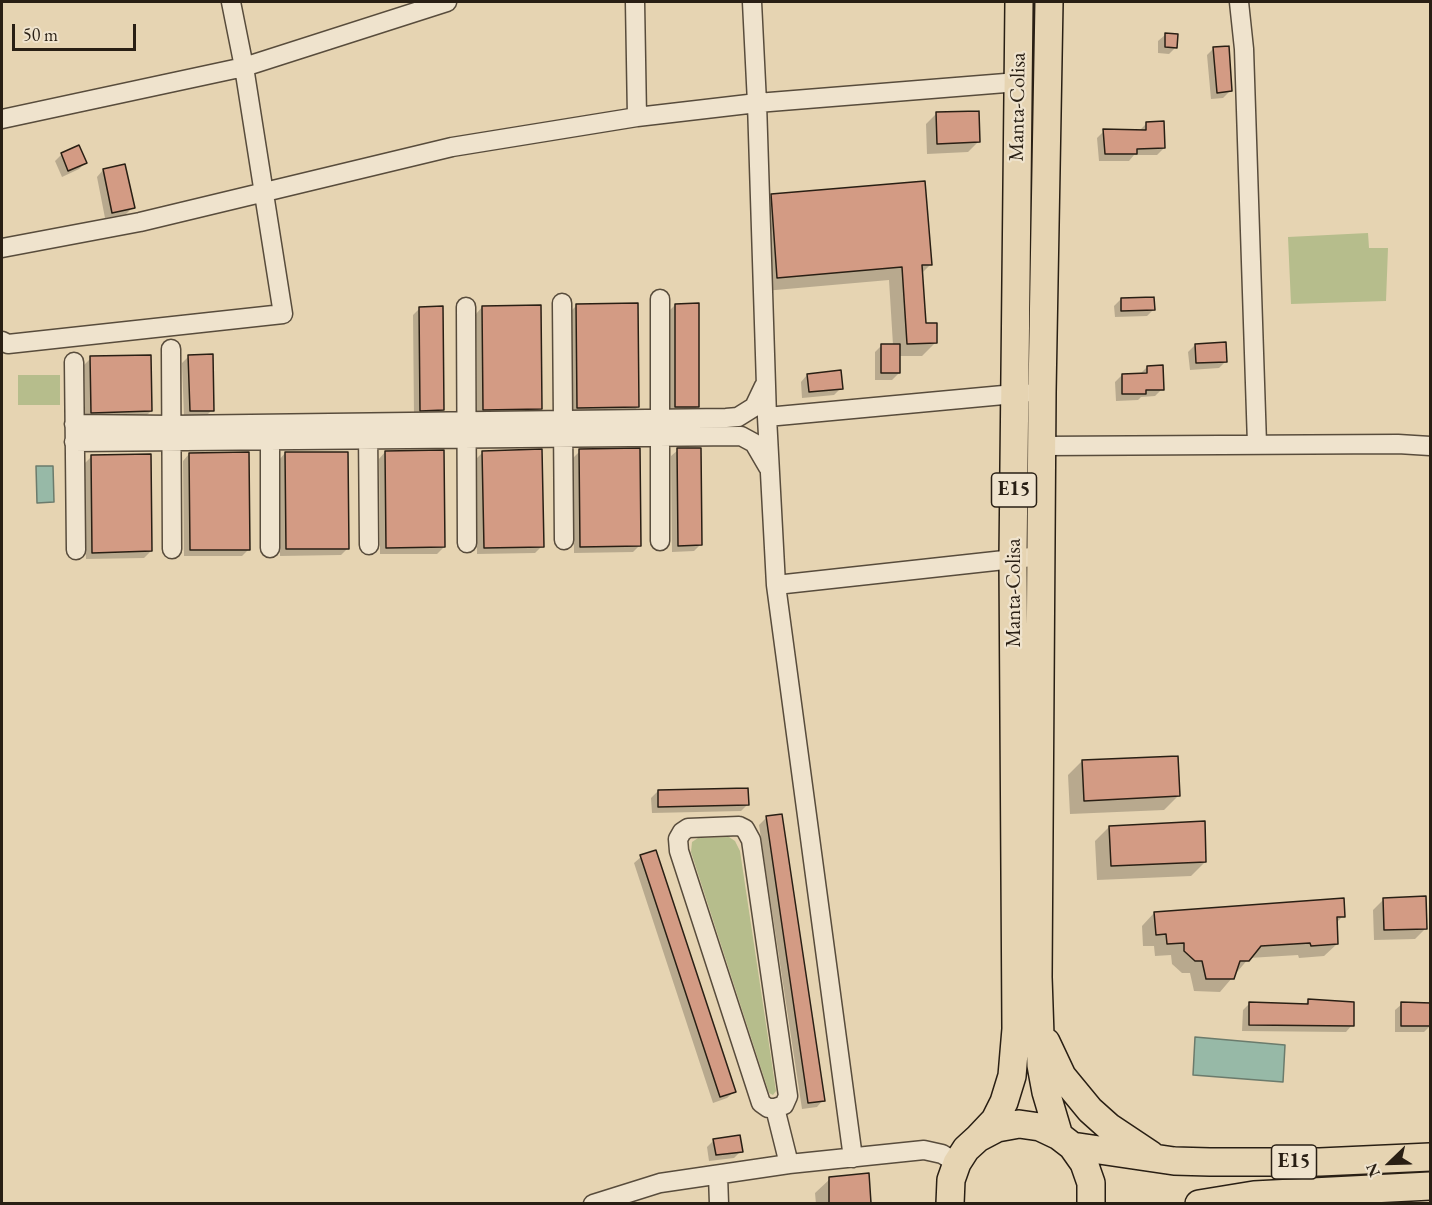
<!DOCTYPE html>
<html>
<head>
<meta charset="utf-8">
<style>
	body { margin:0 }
	#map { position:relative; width:1432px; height:1205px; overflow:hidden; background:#e6d4b2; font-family:"EB Garamond",serif }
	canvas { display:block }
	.frame { position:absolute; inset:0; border:3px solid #291f14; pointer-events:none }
	.north { position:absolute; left:1360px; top:1133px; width:60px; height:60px; -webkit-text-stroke:4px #efe3cd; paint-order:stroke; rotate:247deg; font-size:16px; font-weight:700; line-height:24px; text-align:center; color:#291f14 }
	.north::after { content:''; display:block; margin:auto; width:21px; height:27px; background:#291f14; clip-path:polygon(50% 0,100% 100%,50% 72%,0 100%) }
	.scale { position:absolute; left:12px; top:24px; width:124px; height:27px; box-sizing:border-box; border:3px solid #291f14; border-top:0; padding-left:8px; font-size:18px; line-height:21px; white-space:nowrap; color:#291f14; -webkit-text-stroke:4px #efe3cd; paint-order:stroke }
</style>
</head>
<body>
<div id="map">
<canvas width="1432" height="1205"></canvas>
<div class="frame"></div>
<div class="north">N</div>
<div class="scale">50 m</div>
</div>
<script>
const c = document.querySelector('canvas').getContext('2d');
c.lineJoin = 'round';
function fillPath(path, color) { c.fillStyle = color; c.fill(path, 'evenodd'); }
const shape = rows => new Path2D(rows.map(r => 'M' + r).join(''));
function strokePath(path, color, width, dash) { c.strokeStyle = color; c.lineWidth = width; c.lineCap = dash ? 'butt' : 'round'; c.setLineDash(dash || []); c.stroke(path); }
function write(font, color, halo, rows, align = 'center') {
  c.font = font + ' "EB Garamond",serif'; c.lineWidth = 4.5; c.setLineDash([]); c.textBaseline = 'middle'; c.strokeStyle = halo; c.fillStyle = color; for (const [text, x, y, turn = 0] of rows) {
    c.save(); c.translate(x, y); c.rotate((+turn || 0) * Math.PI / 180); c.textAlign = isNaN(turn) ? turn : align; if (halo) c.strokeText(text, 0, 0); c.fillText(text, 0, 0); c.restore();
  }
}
fillPath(shape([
	[1368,233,1369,248,1388,248,1386,301,1291,304,1288,237],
	[18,375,60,375,60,405,18,405],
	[729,837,735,841,740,851,776,1091,773,1095,769,1093,691,852,692,842,698,838]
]), '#b6bd8c');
const water = shape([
	[36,466,53,466,54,502,37,503,36,466],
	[1195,1037,1285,1045,1283,1082,1193,1075,1195,1037]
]);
fillPath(water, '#97b9a7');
strokePath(water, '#6b7b6c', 1.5);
fillPath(shape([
	[1165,35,1176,47,1169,54,1158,53,1158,41],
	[1214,48,1230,91,1223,98,1211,99,1207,55],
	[937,113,978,142,968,152,927,154,926,124],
	[1147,123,1164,148,1157,155,1134,155,1129,161,1099,161,1097,138,1104,131,1140,130],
	[62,154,85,163,79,169,62,177,55,161],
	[103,170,133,207,126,214,105,218,97,177],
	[772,195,931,264,921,274,924,324,936,342,922,356,899,356,899,373,892,380,875,380,875,352,882,345,893,345,889,280,764,291,758,209],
	[1121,299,1154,309,1147,316,1115,317,1114,306],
	[577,305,638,407,631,413,571,414,570,312],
	[675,305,698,406,691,413,669,414,668,312],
	[482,307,540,408,533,415,477,416,476,314],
	[420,308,443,410,436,417,414,417,413,315],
	[1195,345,1226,361,1219,368,1190,370,1188,352],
	[189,356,212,410,205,417,184,417,182,363],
	[91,358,151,411,144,418,85,419,84,365],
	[1147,367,1162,389,1155,396,1141,397,1138,400,1116,401,1115,382,1122,375,1140,374],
	[807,375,841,388,834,395,802,398,801,382],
	[678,450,701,544,694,551,672,552,671,456],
	[580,451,640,545,633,552,574,553,573,458],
	[385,452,444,547,437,554,380,554,379,459],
	[483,452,542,546,535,553,477,554,476,459],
	[285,453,348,548,341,555,280,556,279,460],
	[189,454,249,549,242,556,184,556,183,461],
	[91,457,151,551,144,558,86,559,84,464],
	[1082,761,1178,796,1164,810,1070,814,1068,775],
	[658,791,747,805,741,811,652,813,651,798],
	[781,816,823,1100,817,1107,802,1109,759,825,766,818],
	[1109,827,1205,862,1191,876,1097,880,1095,841],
	[641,857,734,1092,727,1098,713,1103,634,863],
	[1384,899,1426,928,1415,939,1374,940,1373,910],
	[1154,913,1343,916,1336,923,1337,944,1324,956,1299,958,1298,955,1249,958,1220,992,1194,991,1190,973,1182,973,1172,964,1171,955,1155,956,1154,946,1143,946,1142,926],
	[1309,1000,1352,1025,1346,1032,1242,1031,1243,1010,1249,1004,1304,1005],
	[1402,1004,1430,1026,1424,1032,1395,1032,1395,1010],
	[714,1140,741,1151,734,1158,709,1161,707,1147],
	[868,1175,869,1204,816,1204,815,1193,830,1179]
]), '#0003');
const building = shape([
	[1165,33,1178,34,1177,48,1165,47,1165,33],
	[1229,46,1232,91,1217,93,1213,47,1229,46],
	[979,111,980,142,937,144,936,112,979,111],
	[1164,121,1165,148,1137,149,1137,154,1105,154,1103,129,1146,130,1146,122,1164,121],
	[79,145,87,163,68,171,61,153,79,145],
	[125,164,135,208,112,213,103,169,125,164],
	[925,181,932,265,922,265,926,323,937,323,937,343,907,344,902,267,777,278,771,194,925,181],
	[1154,297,1155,310,1121,311,1121,298,1154,297],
	[638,303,639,407,577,408,576,304,638,303],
	[699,303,699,407,675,407,675,304,699,303],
	[541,305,542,409,483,410,482,306,541,305],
	[443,306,444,410,420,411,419,307,443,306],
	[1226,342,1227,362,1196,363,1195,344,1226,342],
	[881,344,900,344,900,373,881,373,881,344],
	[213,354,214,411,190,411,188,355,213,354],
	[151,355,152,411,91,413,90,356,151,355],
	[1163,365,1164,390,1146,390,1146,394,1122,394,1122,374,1147,373,1147,366,1163,365],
	[841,370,843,389,809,392,807,374,841,370],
	[640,448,641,546,580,547,579,449,640,448],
	[677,448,701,448,702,545,678,546,677,448],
	[542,449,544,547,484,548,482,451,542,449],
	[444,450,445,547,386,548,385,451,444,450],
	[249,452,250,550,190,550,189,453,249,452],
	[285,452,348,452,349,549,286,549,285,452],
	[151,454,152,551,92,553,91,455,151,454],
	[1178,756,1180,796,1084,801,1082,760,1178,756],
	[748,788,749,805,658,807,658,790,748,788],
	[782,814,825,1101,808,1103,766,816,782,814],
	[1205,821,1206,862,1111,866,1109,826,1205,821],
	[656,850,736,1092,720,1097,640,855,656,850],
	[1426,896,1427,929,1384,930,1383,898,1426,896],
	[1344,898,1345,917,1337,917,1338,944,1311,946,1310,943,1261,946,1249,961,1240,961,1234,979,1206,979,1202,961,1195,961,1184,951,1184,943,1167,944,1166,934,1156,935,1154,912,1344,898],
	[1308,999,1354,1002,1354,1026,1249,1025,1249,1002,1308,1004,1308,999],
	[1401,1002,1431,1003,1431,1026,1401,1026,1401,1002],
	[740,1135,743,1152,716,1155,713,1139,740,1135],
	[869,1173,871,1203,829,1203,829,1177,869,1173]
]);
fillPath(building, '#d39b84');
strokePath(building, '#291f14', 1.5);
const minor = shape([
	[635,2,637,117],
	[752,2,757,103,767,417,776,585,853,1158],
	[1239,2,1244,49,1257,444],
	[2,119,244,67,447,2],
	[2,248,140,222,452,147,637,117,757,103,1018,82],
	[660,299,660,541],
	[562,303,564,540],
	[466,307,467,543],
	[2,341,8,344,283,314,244,67,231,2],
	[171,349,172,549],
	[74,362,76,550],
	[767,417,1025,393],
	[74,424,172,425,726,418,738,417,754,407,764,386],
	[270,430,270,548],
	[368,430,369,545],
	[74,442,741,436,754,443,768,467],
	[1043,446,1398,444,1430,446],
	[776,585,1041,556],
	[739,826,745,829,751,840,788,1096,784,1105,775,1108,768,1108,761,1103,679,851,678,839,682,832,688,828,739,826],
	[775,1108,789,1164],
	[718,1175,719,1204],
	[593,1204,660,1183,789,1164,924,1150,942,1154,957,1163]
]);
const highway = shape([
	[1049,2,1042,392,1038,977,1041,1065,1046,1092,1059,1136],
	[1046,1042,1062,1076,1090,1110,1109,1127,1151,1155],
	[978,1138,995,1120,1004,1102,1012,1076,1016,1029,1013,559,1019,2],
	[1072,1146,1174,1161,1210,1162,1320,1162,1430,1157],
	[950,1204,951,1180,957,1163,966,1149,978,1138,997,1128,1019,1124,1040,1127,1059,1136,1072,1146,1084,1163,1091,1183,1091,1204],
	[1199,1204,1254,1195,1430,1186]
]);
strokePath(minor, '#584c3c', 21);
strokePath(highway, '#291f14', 30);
strokePath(minor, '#efe3cd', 18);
strokePath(highway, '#e6d4b2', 27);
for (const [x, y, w] of [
	[1014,490,45],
	[1294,1162,45]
]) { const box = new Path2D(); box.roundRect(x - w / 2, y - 17, w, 34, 4.5); c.fillStyle = '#efe3cd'; c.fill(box); strokePath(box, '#291f14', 1.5); }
write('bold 20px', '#291f14', null, [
	["E15",1014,490],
	["E15",1294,1162]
]);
write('21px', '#291f14', '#efe3cd', [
	["Manta-Colisa",1018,107,-89],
	["Manta-Colisa",1014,593,-90]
]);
</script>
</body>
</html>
